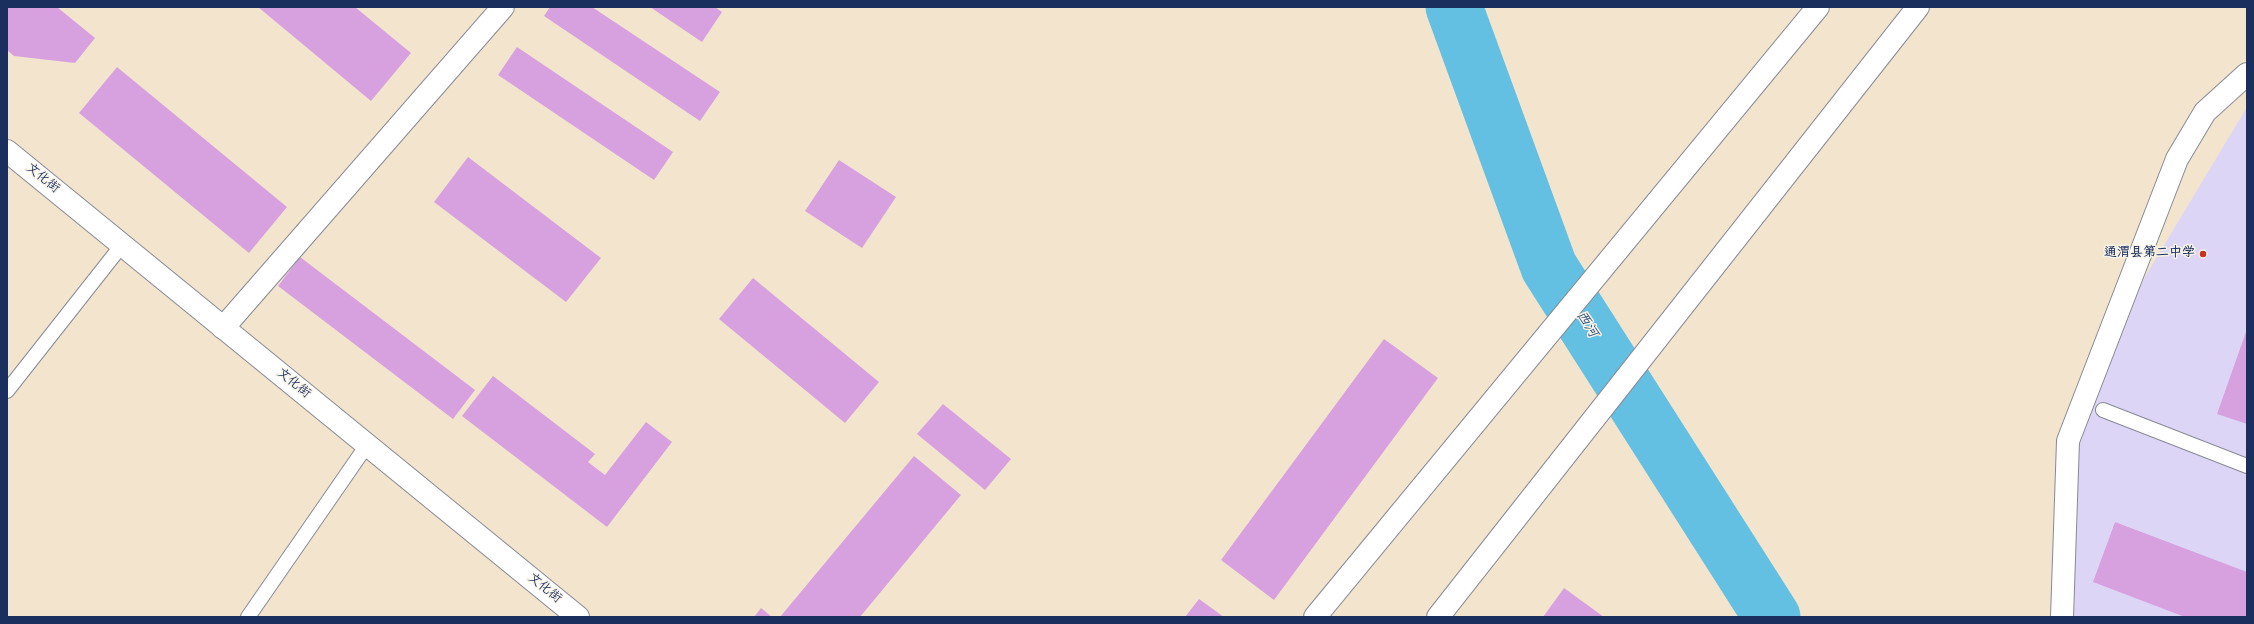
<!DOCTYPE html>
<html>
<head>
<meta charset="utf-8">
<style>
	body { margin:0 }
	#map { position:relative; width:2254px; height:624px; overflow:hidden; background:#f3e5cd; font-family:"Indie Flower",sans-serif }
	canvas { display:block }
	.frame { position:absolute; inset:0; border:8px solid #1b2f5e; pointer-events:none }
</style>
</head>
<body>
<div id="map">
<canvas width="2254" height="624"></canvas>
<div class="frame"></div>
</div>
<script>
const c = document.querySelector('canvas').getContext('2d');
c.lineJoin = 'round';
function fillPath(path, color) { c.fillStyle = color; c.fill(path, 'evenodd'); }
const shape = rows => new Path2D(rows.map(r => 'M' + r).join(''));
function strokePath(path, color, width, dash) { c.strokeStyle = color; c.lineWidth = width; c.lineCap = dash ? 'butt' : 'round'; c.setLineDash(dash || []); c.stroke(path); }
function write(font, color, halo, rows, align = 'center') {
  c.font = font + ' "Indie Flower","LXGW WenKai TC",sans-serif'; c.lineWidth = 3; c.setLineDash([]); c.textBaseline = 'middle'; c.strokeStyle = halo; c.fillStyle = color; for (const [text, x, y, turn = 0] of rows) {
    c.save(); c.translate(x, y); c.rotate((+turn || 0) * Math.PI / 180); c.textAlign = isNaN(turn) ? turn : align; if (halo) c.strokeText(text, 0, 0); c.fillText(text, 0, 0); c.restore();
  }
}
fillPath(shape([
	[2247,107,2247,617,2061,617,2071,400]
]), '#ddd5f6');
strokePath(shape([
	[1454,7,1549,267,1772,617]
]), '#64c0e2', 57);
fillPath(shape([
	[7,7,57,7,95,38,75,63,14,56,7,50],
	[258,7,355,7,411,53,371,101],
	[550,7,592,7,720,92,700,121,544,16],
	[650,7,715,7,722,12,702,42],
	[517,47,673,152,654,180,498,75],
	[117,67,287,207,249,253,79,113],
	[468,157,601,258,566,302,434,202],
	[839,160,896,197,862,248,805,211],
	[300,257,475,390,453,419,278,286],
	[753,278,879,382,845,423,719,319],
	[2247,329,2247,424,2217,414],
	[1384,339,1438,378,1274,600,1221,560],
	[493,376,595,454,588,462,605,475,646,422,672,442,607,527,462,416],
	[943,404,1011,459,985,490,917,434],
	[914,456,961,495,860,617,780,617],
	[2115,522,2247,572,2247,617,2185,617,2093,582],
	[1564,588,1604,617,1543,617],
	[1199,599,1224,617,1185,617],
	[761,608,772,617,754,617]
]), '#d7a1e0');
const service = shape([
	[7,391,122,245],
	[2103,410,2247,466],
	[248,617,367,445]
]);
const minor = shape([
	[223,328,503,7],
	[2062,617,2068,441,2177,159,2205,112,2247,74]
]);
const tertiary = shape([
	[1315,617,1818,7],
	[1438,617,1918,7]
]);
const secondary = shape([
	[7,151,578,617]
]);
strokePath(service, '#878a96', 16);
strokePath(minor, '#878a96', 24);
strokePath(tertiary, '#878a96', 24);
strokePath(secondary, '#878a96', 24);
strokePath(service, '#fff', 14);
strokePath(minor, '#fff', 22);
strokePath(tertiary, '#fff', 22);
strokePath(secondary, '#fff', 22);
for (const [x, y, r, color] of [
	[2203,254,4,"#c8321e"]
]) { const dot = new Path2D(); dot.arc(x, y, r, 0, 2 * Math.PI); c.fillStyle = color; c.fill(dot); strokePath(dot, '#f7f3e8', 1.5); }
write('13px', '#1b2f5e', '#f7f3e8', [
	["文化街",42,179,39],
	["文化街",293,384,39],
	["文化街",544,589,39]
]);
write('bold 13px', '#1b2f5e', '#f7f3e8', [
	["通渭县第二中学",2195,254]
], 'right');
write('italic 14px', '#2d537f', '#f7f3e8', [
	["西河",1586,325,58]
]);
</script>
</body>
</html>
